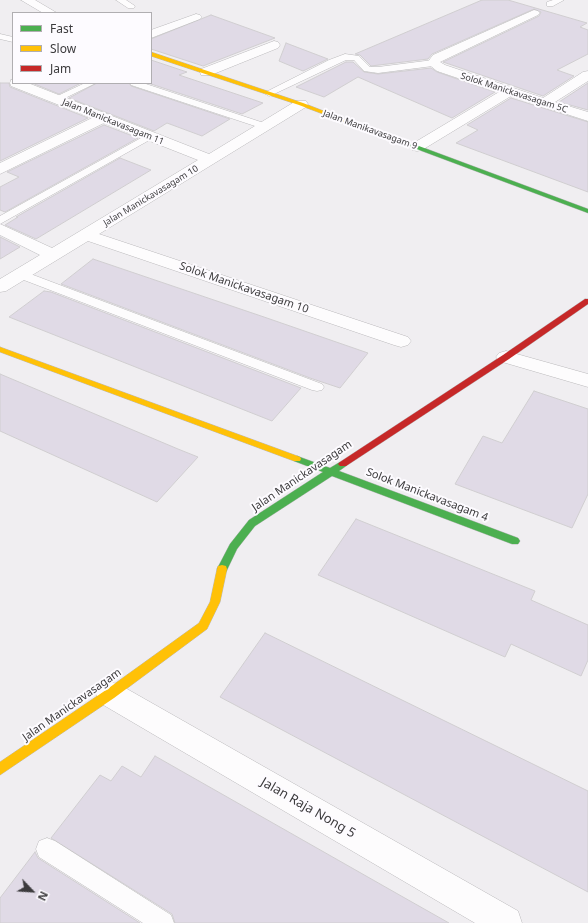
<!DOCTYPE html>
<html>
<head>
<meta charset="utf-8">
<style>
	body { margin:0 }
	#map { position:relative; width:588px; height:923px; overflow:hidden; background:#f0eef1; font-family:"Noto Sans",sans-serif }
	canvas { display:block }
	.legend { position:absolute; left:12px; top:12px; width:140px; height:72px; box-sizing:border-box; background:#fdfbff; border:1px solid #b0aeb1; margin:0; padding:5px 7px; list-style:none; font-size:12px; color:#3c3b3d }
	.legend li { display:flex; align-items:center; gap:8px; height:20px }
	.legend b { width:20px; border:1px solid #b0aeb1 }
	.north { position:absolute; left:12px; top:871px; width:40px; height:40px; -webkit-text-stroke:3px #fdfbff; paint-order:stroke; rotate:115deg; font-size:11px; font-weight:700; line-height:16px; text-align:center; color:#3c3b3d }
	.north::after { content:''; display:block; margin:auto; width:14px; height:18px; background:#3c3b3d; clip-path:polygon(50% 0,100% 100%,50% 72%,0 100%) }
</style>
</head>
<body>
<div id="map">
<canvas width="588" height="923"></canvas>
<ul class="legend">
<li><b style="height:5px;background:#4caf50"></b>Fast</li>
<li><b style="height:5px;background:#ffc107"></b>Slow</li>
<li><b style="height:5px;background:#c62828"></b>Jam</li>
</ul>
<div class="north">N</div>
</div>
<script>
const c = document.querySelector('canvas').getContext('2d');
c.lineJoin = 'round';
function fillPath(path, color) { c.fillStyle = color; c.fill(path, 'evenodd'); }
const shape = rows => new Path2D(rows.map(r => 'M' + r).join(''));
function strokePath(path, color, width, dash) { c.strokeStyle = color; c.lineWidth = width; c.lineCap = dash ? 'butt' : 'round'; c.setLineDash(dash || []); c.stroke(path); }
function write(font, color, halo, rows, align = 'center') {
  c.font = font + ' "Noto Sans",sans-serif'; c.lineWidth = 4; c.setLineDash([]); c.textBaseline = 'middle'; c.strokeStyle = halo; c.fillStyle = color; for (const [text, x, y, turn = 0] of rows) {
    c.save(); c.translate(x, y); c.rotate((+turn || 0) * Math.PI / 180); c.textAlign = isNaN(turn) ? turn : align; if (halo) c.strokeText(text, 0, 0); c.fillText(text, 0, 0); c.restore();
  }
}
const building = shape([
	[482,0,508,0,587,23,580,27,588,30,588,54,557,70,574,76,543,96,443,62,539,16,541,12,534,9,432,54,428,59,371,66,360,55,355,54,482,0],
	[211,15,275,38,203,66,151,49,151,39,211,15],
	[286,43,328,59,303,71,279,61,286,43],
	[151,60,187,72,179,75,263,103,242,114,148,83,151,83,151,60],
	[346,62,353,62,364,72,378,74,431,68,437,72,495,92,452,118,358,77,324,97,296,87,346,62],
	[0,83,9,83,10,87,88,118,0,161,0,83],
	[32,83,81,83,59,94,32,83],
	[97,83,129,83,131,86,230,119,202,136,167,123,154,131,69,98,97,83],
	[588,83,588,110,559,102,588,83],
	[511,98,588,122,588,192,456,143,478,130,467,125,511,98],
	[104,125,138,138,5,212,0,210,0,187,19,177,7,172,104,125],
	[120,158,151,170,36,239,5,225,18,217,16,217,120,158],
	[0,237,20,247,0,259,0,237],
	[93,259,264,317,368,353,340,388,310,378,61,284,93,259],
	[44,291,51,292,301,388,272,421,9,317,44,291],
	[0,374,178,449,198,457,157,502,0,431,0,374],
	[534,391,588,409,588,494,572,528,455,484,483,436,502,443,534,391],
	[356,519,535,591,531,600,588,625,588,660,581,676,511,644,505,657,318,575,356,519],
	[265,633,588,791,588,892,220,697,265,633],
	[155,756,403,897,449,923,175,923,172,914,51,838,100,775,111,781,122,766,141,777,155,756],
	[35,852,38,858,140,923,0,923,0,898,35,852]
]);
fillPath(building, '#e0dae6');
strokePath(building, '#d0ced0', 1);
const lane = shape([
	[116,0,126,0,135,6,134,8,128,8,116,0],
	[553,0,564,0,553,6,547,6,547,2,553,0],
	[0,34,13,37,13,42,0,39,0,34],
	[345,54,359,56,370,67,378,67,433,60,437,63,433,66,378,73,364,71,354,60,346,60,272,95,269,96,264,93,329,60,345,54],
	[85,83,96,83,59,101,56,102,51,99,85,83],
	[130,83,143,83,267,124,269,126,264,129,261,128,131,85,130,83],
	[150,133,155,136,153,138,0,224,0,216,150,133],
	[20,270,322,384,324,387,322,390,317,391,312,390,16,277,14,274,16,271,20,270],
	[47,838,55,841,171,915,174,923,143,923,39,857,36,849,39,841,47,838]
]);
const street = shape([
	[21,0,35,0,57,13,43,13,21,0],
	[534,10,538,11,540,13,538,15,440,62,445,65,543,98,583,72,588,71,588,81,555,102,588,112,588,121,511,96,422,150,417,151,412,150,410,147,412,144,499,92,437,71,427,63,433,55,534,10],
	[196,14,200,15,202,17,200,19,151,38,151,30,196,14],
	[274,41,278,42,280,45,278,48,211,75,201,75,200,72,201,69,274,41],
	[11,80,13,80,13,83,28,83,209,154,296,101,306,101,308,104,306,107,99,234,408,337,411,341,408,345,401,347,394,345,88,241,6,291,0,292,0,279,40,255,0,235,0,224,52,248,198,160,104,123,0,174,0,163,92,118,11,86,10,83,11,80],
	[506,351,588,374,588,387,499,361,496,357,499,353,506,351],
	[110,682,120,685,518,911,522,923,475,923,100,703,96,694,100,685,110,682]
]);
const fast = shape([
	[349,120,588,209,588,213,347,123,347,121,349,120],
	[297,456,330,468,340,462,346,462,348,464,346,466,339,471,518,538,520,541,518,544,512,544,332,476,255,526,237,549,226,572,222,573,218,572,217,569,230,544,249,520,323,472,294,461,293,459,297,456]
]);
const slow = shape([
	[151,52,303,103,352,122,347,123,299,105,151,56,151,52],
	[0,347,300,457,301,459,300,461,294,461,0,352,0,347],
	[222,565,226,566,227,569,220,602,207,629,114,698,0,775,0,762,106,690,199,623,210,602,217,569,218,566,222,565]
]);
const jam = shape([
	[585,299,588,299,588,304,509,359,346,466,340,466,338,464,340,462,503,355,585,299]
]);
strokePath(lane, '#bbbabc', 1);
strokePath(street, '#bbbabc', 1);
strokePath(fast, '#bbbabc', 1);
strokePath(slow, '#bbbabc', 1);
strokePath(jam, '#bbbabc', 1);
fillPath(lane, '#fdfcfd');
fillPath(street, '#fdfcfd');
fillPath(fast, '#4caf50');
fillPath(slow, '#ffc107');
fillPath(jam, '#c62828');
write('9px', '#3c3b3d', '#fdfbff', [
	["Solok Manickavasagam 5C",514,93,18],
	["Jalan Manickavasagam 11",113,122,22],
	["Jalan Manikavasagam 9",370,130,20],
	["Jalan Manickavasagam 10",151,196,-31]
]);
write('11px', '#3c3b3d', '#fdfbff', [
	["Solok Manickavasagam 10",244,288,19],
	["Jalan Manickavasagam",302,476,-34],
	["Solok Manickavasagam 4",427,495,21],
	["Jalan Manickavasagam",72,705,-35]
]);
write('13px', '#3c3b3d', '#fdfbff', [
	["Jalan Raja Nong 5",308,808,30]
]);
</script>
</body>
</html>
